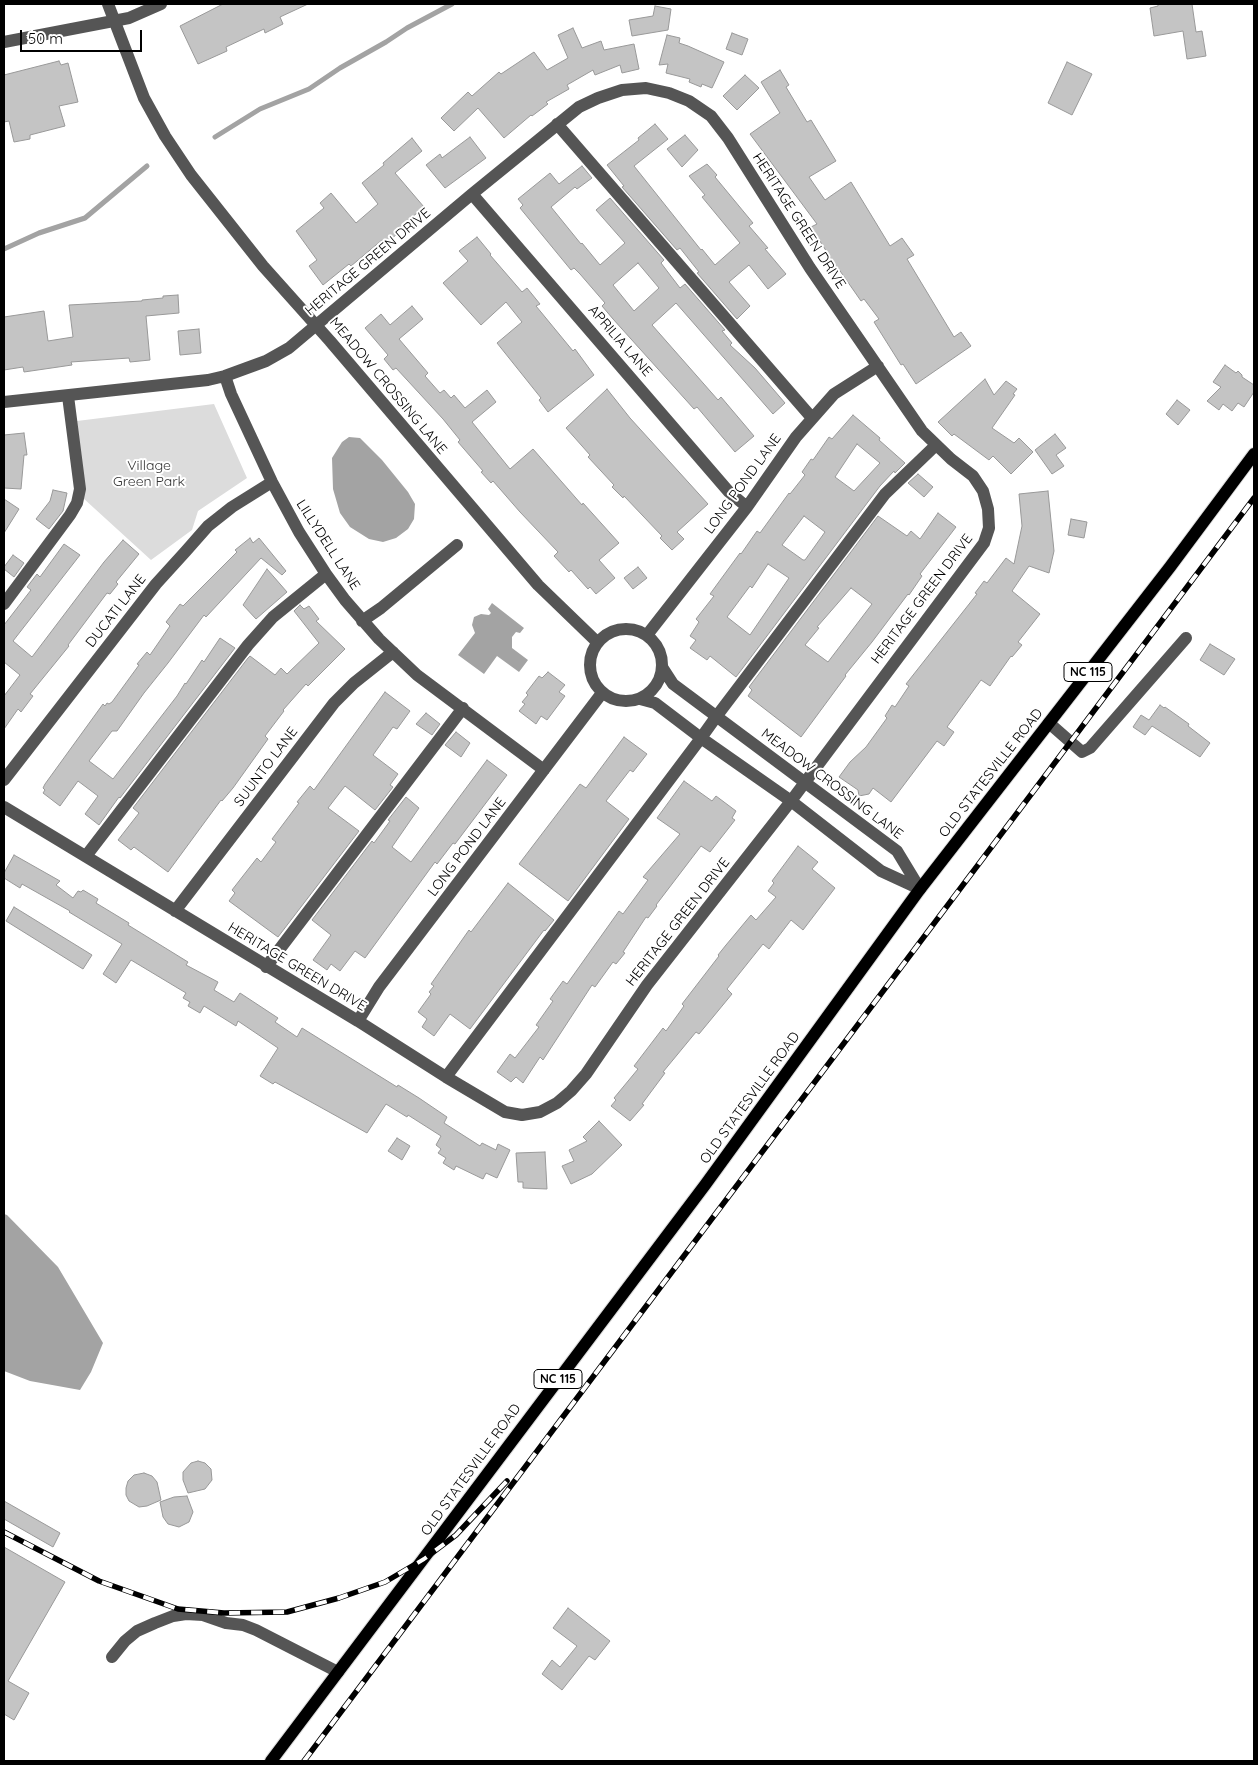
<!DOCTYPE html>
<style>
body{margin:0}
#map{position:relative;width:1258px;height:1765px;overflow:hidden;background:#fff;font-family:Quicksand,sans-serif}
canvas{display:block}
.frame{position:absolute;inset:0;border:5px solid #000;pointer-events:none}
.scale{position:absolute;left:20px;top:30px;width:122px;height:22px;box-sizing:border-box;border:2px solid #000;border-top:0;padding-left:6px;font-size:15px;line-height:18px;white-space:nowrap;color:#000;-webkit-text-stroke:4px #fff;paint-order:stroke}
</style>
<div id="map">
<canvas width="1258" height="1765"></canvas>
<div class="frame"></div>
<div class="scale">50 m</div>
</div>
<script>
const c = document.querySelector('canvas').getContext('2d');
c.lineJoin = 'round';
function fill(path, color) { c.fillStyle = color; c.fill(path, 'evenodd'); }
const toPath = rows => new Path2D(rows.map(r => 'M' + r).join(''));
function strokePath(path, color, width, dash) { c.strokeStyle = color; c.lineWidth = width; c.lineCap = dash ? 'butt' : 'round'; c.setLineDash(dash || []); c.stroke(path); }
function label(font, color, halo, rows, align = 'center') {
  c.font = font + ' Quicksand,sans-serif'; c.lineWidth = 4; c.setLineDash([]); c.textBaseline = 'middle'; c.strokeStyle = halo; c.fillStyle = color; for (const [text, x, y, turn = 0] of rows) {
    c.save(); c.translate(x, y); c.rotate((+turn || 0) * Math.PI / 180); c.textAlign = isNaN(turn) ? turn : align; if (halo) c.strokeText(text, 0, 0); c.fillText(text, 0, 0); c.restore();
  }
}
const green = toPath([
 [214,404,247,478,198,511,192,530,151,560,83,498,77,421]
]);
const water = toPath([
 [349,437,360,438,382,460,408,492,415,504,414,519,408,529,396,538,383,542,369,539,350,527,340,513,333,489,332,458,342,442],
 [492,603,524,628,520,633,516,632,512,637,512,648,528,660,519,672,497,656,484,674,458,655,475,633,472,625,474,617,481,614,489,615,491,613,488,609],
 [4,1214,7,1215,58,1267,103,1343,91,1372,80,1390,30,1381,4,1371]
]);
const stream = toPath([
 [215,137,260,109,309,89,340,68,386,42,407,28,452,4],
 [4,249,39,233,85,218,147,166]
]);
const building = toPath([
 [223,4,308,4,280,17,283,24,265,33,264,29,226,47,227,51,198,64,180,26,223,4],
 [1158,4,1192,4,1196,32,1202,31,1206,56,1187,59,1183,31,1154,36,1150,8,1158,6,1158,4],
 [655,6,671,9,668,30,632,36,629,20,653,16,655,6],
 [573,28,582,48,601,41,604,50,634,44,639,69,622,73,620,65,595,75,593,70,567,85,569,89,546,102,548,104,532,116,531,115,504,138,478,108,454,131,441,118,468,92,472,96,499,72,501,74,534,52,547,70,568,58,558,35,573,28],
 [732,33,748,39,742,55,726,49,732,33],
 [667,35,680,38,679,43,688,46,724,62,712,88,702,84,701,87,689,82,690,79,666,73,668,64,659,65,667,35],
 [59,61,61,65,68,63,78,102,59,106,65,126,30,135,30,139,14,142,9,121,4,122,4,75,59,61],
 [1067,62,1092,74,1072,115,1048,103,1067,62],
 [780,70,789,85,786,87,807,122,811,120,836,161,809,177,825,200,851,182,890,246,902,238,914,255,907,259,954,337,961,332,971,346,916,384,903,364,901,365,874,322,879,319,864,299,861,301,838,268,837,268,811,227,817,224,750,134,780,113,761,82,780,70],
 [745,75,759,88,737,110,723,96,745,75],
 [655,124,668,139,634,166,701,250,702,249,715,265,740,243,702,197,705,195,689,176,707,164,717,175,715,177,753,223,749,226,768,248,765,249,786,274,768,289,749,265,729,282,750,306,737,319,697,273,699,272,680,248,677,250,622,187,624,186,607,165,639,140,638,138,655,124],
 [685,135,698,150,682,167,667,149,685,135],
 [470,137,486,158,445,188,426,165,440,154,442,158,470,137],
 [412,138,422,151,395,173,424,207,397,230,399,232,386,244,382,240,351,266,349,264,323,285,309,266,317,260,296,231,324,208,320,203,331,193,356,223,378,204,362,183,384,165,383,163,412,138],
 [582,166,592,178,577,189,575,187,551,207,581,244,582,243,600,265,625,243,596,210,610,198,664,260,661,263,680,288,685,284,725,330,722,331,732,343,730,345,755,368,785,403,773,414,676,303,652,325,718,400,721,397,754,436,735,452,697,407,694,409,613,319,602,306,605,303,580,274,574,268,571,270,520,208,523,205,518,199,550,173,559,184,582,166],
 [638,263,659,288,634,311,613,285,638,263],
 [477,237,491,254,490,255,522,292,527,288,540,304,536,306,573,351,575,349,594,375,548,412,539,400,541,398,497,343,522,322,506,302,481,325,443,283,468,261,459,251,477,237],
 [178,295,179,313,146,316,150,360,130,362,129,358,71,362,72,365,24,372,23,367,4,370,4,317,44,311,48,341,73,337,69,305,142,301,142,300,163,298,163,296,178,295],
 [412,306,423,319,399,339,428,373,425,376,440,393,444,390,451,398,454,395,465,408,487,390,496,402,472,422,510,469,533,449,582,505,583,503,619,543,599,560,615,578,596,594,590,587,588,589,571,570,569,572,554,556,558,552,520,512,493,481,491,483,481,472,483,471,458,442,460,440,443,419,396,368,393,370,384,359,388,355,365,328,381,314,390,325,412,306],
 [199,329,201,353,180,355,178,331,199,329],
 [1225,365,1236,373,1238,371,1242,375,1242,377,1254,385,1254,392,1244,407,1238,403,1232,411,1223,404,1219,410,1207,401,1221,387,1213,382,1225,365],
 [985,379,994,395,1006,381,1017,389,1013,394,1015,395,992,428,1014,443,1019,438,1033,452,1011,474,993,456,989,460,954,434,952,436,938,422,985,379],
 [607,389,630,418,708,504,677,532,684,539,672,550,660,538,662,536,624,496,623,498,612,487,614,485,588,457,590,455,566,428,607,389],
 [1177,400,1190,410,1178,425,1166,414,1177,400],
 [853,415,880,438,879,440,905,463,895,473,894,471,880,486,736,677,710,656,707,660,690,648,696,640,690,636,699,622,696,619,714,596,710,594,740,553,741,554,757,531,760,533,789,493,790,494,805,475,802,472,811,459,813,460,829,437,832,439,853,415],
 [857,444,880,463,854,491,835,477,857,444],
 [804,516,825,532,805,560,803,560,782,545,804,516],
 [768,564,789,578,750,635,727,617,750,586,752,588,768,564],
 [24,433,27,455,24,455,21,489,4,488,4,435,24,433],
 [1055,434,1066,448,1056,455,1064,466,1052,474,1035,450,1055,434],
 [918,474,933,487,924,497,908,483,918,474],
 [53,490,67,493,63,511,49,529,36,519,50,501,53,490],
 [1048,491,1054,551,1049,573,1029,566,1012,591,1040,614,1018,642,1022,645,1012,657,1011,656,990,686,981,680,947,727,954,732,944,746,937,741,891,802,873,788,869,794,859,796,858,790,839,777,850,762,866,747,887,718,885,716,892,705,895,707,909,686,906,684,977,594,975,593,984,581,987,583,1006,558,1014,564,1022,526,1019,494,1048,491],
 [4,499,19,509,4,533,4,499],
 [938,513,956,527,920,574,922,576,909,595,908,594,872,642,845,675,846,676,801,737,748,696,752,690,749,687,878,516,907,536,911,531,920,539,938,513],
 [851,588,872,604,828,662,805,645,819,628,817,627,851,588],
 [1071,519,1087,522,1084,538,1068,535,1071,519],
 [250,538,253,543,259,538,286,571,282,575,261,558,206,617,204,615,168,663,144,693,117,731,112,731,89,761,113,779,177,696,185,683,186,684,202,660,204,662,220,638,235,648,120,798,119,797,99,825,85,814,98,796,78,781,60,806,43,793,45,790,43,788,45,784,103,704,105,706,107,703,109,704,112,702,139,665,137,664,147,652,150,655,170,626,166,622,180,604,183,606,237,552,235,550,250,538],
 [123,540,139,554,116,582,118,584,110,594,107,593,68,645,69,646,30,694,33,696,21,712,18,709,4,729,4,696,20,675,4,662,4,625,31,590,27,587,37,574,40,577,64,544,80,555,13,641,32,657,104,562,123,540],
 [13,555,24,563,14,577,4,569,4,567,13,555],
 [638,567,647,578,633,589,624,578,638,567],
 [267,569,287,592,256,619,243,605,267,569],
 [300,605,304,609,309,606,319,619,316,621,345,649,308,686,306,684,283,710,284,711,265,736,268,739,233,788,222,801,221,800,168,872,134,847,131,850,118,840,139,813,133,808,248,658,250,656,275,675,281,668,287,674,319,643,294,611,300,605],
 [1210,644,1235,659,1224,675,1200,660,1210,644],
 [548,672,565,685,559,692,565,696,547,720,541,716,536,724,519,711,525,704,522,702,528,695,526,693,539,676,542,678,548,672],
 [385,692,410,711,397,729,393,727,373,755,398,774,390,785,393,787,375,810,345,786,328,808,359,831,278,937,229,901,235,893,232,890,257,858,261,862,276,842,272,839,299,803,297,802,310,786,314,790,385,692],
 [1160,705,1164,708,1165,707,1189,724,1188,726,1210,743,1200,757,1152,726,1145,735,1133,727,1141,715,1149,720,1160,705],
 [426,713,440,724,432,735,416,724,426,713],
 [456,732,470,743,461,757,445,745,456,732],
 [624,737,647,754,633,772,630,770,606,801,629,819,568,901,519,864,580,784,586,788,624,737],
 [487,760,507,775,455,844,453,843,437,864,435,862,365,958,355,951,340,971,331,964,327,970,313,960,331,935,312,920,372,841,374,843,390,821,388,820,406,797,419,808,392,847,411,862,487,760],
 [684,781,712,801,716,796,736,811,732,818,735,820,710,852,701,846,656,905,657,906,648,918,646,917,623,952,625,953,616,964,613,962,595,987,592,985,543,1060,540,1057,523,1083,516,1077,511,1082,497,1072,510,1054,515,1058,539,1027,536,1025,553,1001,550,999,563,981,567,984,619,911,623,914,648,880,643,877,680,834,657,818,684,781],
 [798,846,818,862,812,869,835,888,803,930,791,920,769,949,763,944,727,989,732,994,699,1034,696,1032,663,1072,665,1073,642,1104,644,1105,630,1121,611,1106,616,1100,614,1098,638,1069,634,1066,663,1028,666,1031,684,1006,682,1004,719,956,718,955,726,945,751,915,756,920,776,897,768,891,774,883,772,881,798,846],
 [14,855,60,881,56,885,73,898,78,891,81,892,83,890,98,899,96,903,129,923,128,925,188,962,186,965,218,982,214,990,234,1002,240,993,278,1018,275,1022,297,1037,302,1028,397,1087,398,1085,419,1098,447,1117,444,1123,480,1146,482,1143,496,1150,498,1144,510,1150,497,1178,486,1173,483,1179,456,1166,454,1170,443,1163,446,1158,438,1153,441,1149,436,1145,441,1136,408,1115,407,1117,386,1104,367,1133,275,1082,273,1084,260,1076,278,1048,238,1021,236,1026,204,1006,200,1013,188,1006,190,1002,183,998,186,993,131,960,116,983,103,974,122,944,69,912,70,911,22,884,20,888,4,878,4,873,14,855],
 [508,883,554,920,545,931,544,930,470,1029,450,1014,434,1036,422,1027,427,1019,418,1012,431,994,429,992,434,986,431,984,469,930,471,932,508,883],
 [14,907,92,955,83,969,6,921,14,907],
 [599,1121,622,1145,592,1174,571,1184,562,1166,574,1161,569,1150,587,1141,583,1137,599,1121],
 [397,1138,410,1146,402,1160,388,1151,397,1138],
 [545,1152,547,1189,523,1188,523,1182,518,1182,516,1153,545,1152],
 [198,1461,205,1463,211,1469,212,1480,205,1489,188,1493,183,1480,183,1472,191,1463,198,1461],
 [144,1473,152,1476,157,1482,161,1500,147,1506,139,1507,129,1501,126,1495,126,1488,128,1481,134,1475,144,1473],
 [187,1496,193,1512,189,1522,179,1527,168,1524,163,1517,160,1502,174,1497,187,1496],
 [4,1501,60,1533,53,1547,4,1519,4,1501],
 [4,1547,65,1582,8,1681,29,1693,14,1720,4,1714,4,1547],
 [568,1608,610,1641,595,1660,589,1656,562,1690,542,1674,552,1660,560,1667,577,1646,553,1628,568,1608]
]);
const minor = toPath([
 [108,4,144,98,165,136,191,175,263,266,330,341,538,585,597,642],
 [4,42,129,18,161,4],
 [557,124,812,418],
 [472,194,729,492,747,507],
 [225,376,231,394,272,482,299,532,326,574,345,600,379,639,417,675,544,770],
 [4,402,208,380,225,376,266,361,289,348,472,194,579,107,598,98,622,90,646,88,669,93,689,101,711,116,728,138,810,268,922,431,951,459,973,476,983,491,988,509,989,528,984,543,791,801,647,985,586,1074,571,1091,557,1103,540,1112,522,1115,505,1112,446,1077,358,1021,4,807],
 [4,604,70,515,77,503,80,489,68,396],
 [362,621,381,608,457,545],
 '590 665a36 36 0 1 1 72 0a36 36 0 1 1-72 0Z',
 [647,635,747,507,796,437,834,394,878,366],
 [662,667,673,684,897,851,920,889],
 [640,699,655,703,701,738,791,801,881,871,920,889],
 [1049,723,1082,752,1090,748,1186,638],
 [4,780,156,584,186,551,208,526,232,507,272,482],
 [86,856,248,645,273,617,326,574],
 [175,911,334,703,354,683,393,652],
 [266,967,463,708],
 [358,1021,379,987,602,693],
 [446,1077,701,738,716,717,885,494,935,446],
 [112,1657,125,1641,137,1631,155,1623,173,1616,186,1614,203,1615,226,1623,243,1625,256,1630,338,1672]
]);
const major = toPath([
 [271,1761,705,1185,920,889,1170,567,1254,454]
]);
const rail = toPath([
 [4,1532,99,1581,178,1609,224,1613,287,1612,339,1598,385,1582,424,1559,456,1535,507,1481],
 [304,1761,1254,498]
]);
const shields = [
 [1088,672,48],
 [558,1379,48]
];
const shieldNames = [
 ["NC 115",1088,672],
 ["NC 115",558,1379]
];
const streetNames = [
 ["HERITAGE GREEN DRIVE",799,221,57],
 ["HERITAGE GREEN DRIVE",368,262,-40],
 ["APRILIA LANE",620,341,49],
 ["MEADOW CROSSING LANE",388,386,50],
 ["LONG POND LANE",743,484,-54],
 ["LILLYDELL LANE",328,545,57],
 ["HERITAGE GREEN DRIVE",922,599,-53],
 ["DUCATI LANE",116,611,-52],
 ["SUUNTO LANE",266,767,-53],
 ["OLD STATESVILLE ROAD",991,773,-52],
 ["MEADOW CROSSING LANE",832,784,37],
 ["LONG POND LANE",467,847,-53],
 ["HERITAGE GREEN DRIVE",678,922,-52],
 ["HERITAGE GREEN DRIVE",297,967,31],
 ["OLD STATESVILLE ROAD",750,1098,-54],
 ["OLD STATESVILLE ROAD",471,1470,-54]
];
const parkNames = [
 ["Village",149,466],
 ["Green Park",149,482]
];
fill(green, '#dcdcdc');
fill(water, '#a3a3a3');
strokePath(stream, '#a3a3a3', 5);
fill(building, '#c4c4c4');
strokePath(building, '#999', 1);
strokePath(major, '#dbdbdb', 14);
strokePath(minor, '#555', 12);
strokePath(major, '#000', 12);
strokePath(rail, '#000', 5.5);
strokePath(rail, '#fff', 4, [11]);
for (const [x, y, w] of shields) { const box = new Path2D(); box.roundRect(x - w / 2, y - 9.5, w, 19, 4); c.fillStyle = '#fff'; c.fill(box); strokePath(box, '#000', 1); }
label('bold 12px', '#000', null, shieldNames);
label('14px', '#000', '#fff', streetNames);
label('14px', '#333', '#fff', parkNames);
</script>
